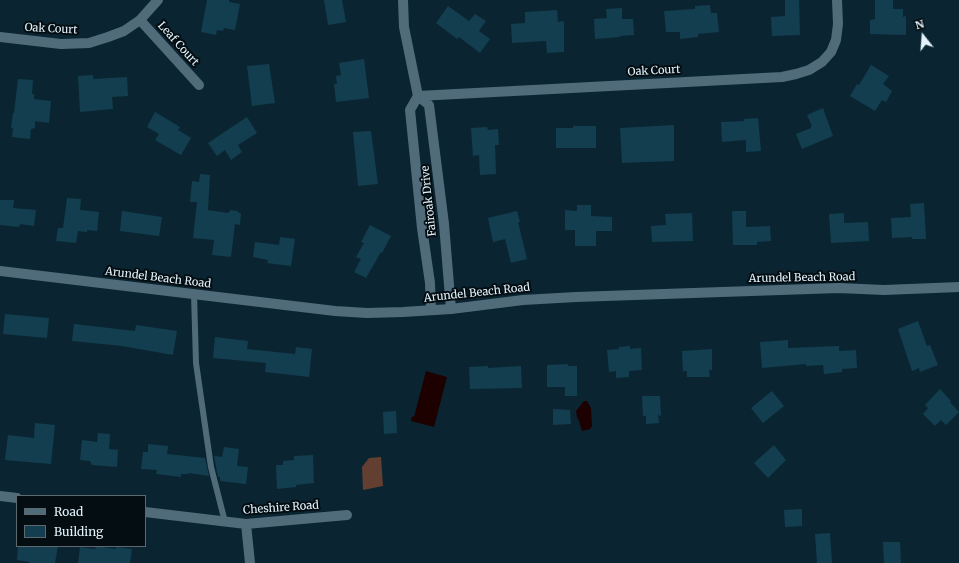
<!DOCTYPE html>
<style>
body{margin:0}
#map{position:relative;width:959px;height:563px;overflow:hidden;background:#0a2531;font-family:Merriweather,serif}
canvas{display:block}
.legend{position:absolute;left:16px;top:495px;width:130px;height:52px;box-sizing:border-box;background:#030d12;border:1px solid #5d696f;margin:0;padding:5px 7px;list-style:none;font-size:12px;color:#e3f2fb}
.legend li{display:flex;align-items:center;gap:8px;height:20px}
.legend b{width:20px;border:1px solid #5d696f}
.north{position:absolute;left:903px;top:16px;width:40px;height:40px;-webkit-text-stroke:3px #030d12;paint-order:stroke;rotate:343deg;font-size:11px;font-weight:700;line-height:16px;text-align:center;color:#e3f2fb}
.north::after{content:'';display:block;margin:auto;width:14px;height:18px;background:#e3f2fb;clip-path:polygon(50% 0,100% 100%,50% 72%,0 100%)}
</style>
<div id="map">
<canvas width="959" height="563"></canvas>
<ul class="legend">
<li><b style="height:5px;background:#506c7a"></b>Road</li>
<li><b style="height:11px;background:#133e50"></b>Building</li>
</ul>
<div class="north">N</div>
</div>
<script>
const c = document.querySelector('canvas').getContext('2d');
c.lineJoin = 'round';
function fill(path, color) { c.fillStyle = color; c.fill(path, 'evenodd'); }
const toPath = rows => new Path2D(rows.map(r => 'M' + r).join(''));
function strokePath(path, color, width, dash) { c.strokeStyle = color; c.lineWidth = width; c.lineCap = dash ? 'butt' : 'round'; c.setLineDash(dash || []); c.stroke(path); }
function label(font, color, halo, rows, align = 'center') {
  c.font = font + ' Merriweather,serif'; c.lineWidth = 4; c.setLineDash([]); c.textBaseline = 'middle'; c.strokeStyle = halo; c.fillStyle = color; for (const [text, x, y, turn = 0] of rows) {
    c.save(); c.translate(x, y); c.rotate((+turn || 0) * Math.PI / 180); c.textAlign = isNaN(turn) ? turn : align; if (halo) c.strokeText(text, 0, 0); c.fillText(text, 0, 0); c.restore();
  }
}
const green = toPath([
 [381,457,383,486,363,490,362,467,369,458]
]);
const water = toPath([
 [426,371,447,377,434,427,411,421,412,416,414,417],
 [584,401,587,401,591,408,592,426,590,429,582,431,579,421,577,417,576,411]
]);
const building = toPath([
 [207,0,229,0,229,2,240,4,235,30,224,28,223,31,217,30,216,35,201,32],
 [324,0,342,0,346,22,328,25],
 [785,0,799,0,800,35,772,36,771,17,785,16],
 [875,0,893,0,893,9,903,9,903,17,906,16,906,35,870,34,870,20,875,19],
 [710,5,711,13,717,13,719,32,698,34,698,37,680,39,680,32,666,32,664,11,695,9,695,6],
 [448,6,469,21,475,14,486,21,479,31,490,39,480,53,459,37,457,39,436,23],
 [622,8,622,19,633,19,634,35,620,36,620,37,595,39,594,19,607,18,606,9],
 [557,10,558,22,564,21,564,52,547,53,546,41,512,43,511,24,525,23,525,12],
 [364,59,369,98,336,102,334,84,337,84,336,76,341,75,339,63],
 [269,64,275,103,252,106,247,66],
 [871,65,889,76,883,84,892,91,886,102,882,100,875,111,850,96,857,84,859,85],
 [93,75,93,79,127,77,128,96,112,97,113,109,80,112,78,76],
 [18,79,33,80,32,94,34,94,34,99,51,101,49,123,35,121,35,128,31,129,30,139,12,137,13,128,11,128,13,113,14,113],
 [823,108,833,136,802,149,796,134,811,128,811,126,812,126,807,115],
 [155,112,180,127,178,130,191,138,181,155,155,140,159,134,147,127],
 [247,117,257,133,238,145,242,152,231,160,225,150,217,156,208,143],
 [758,118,761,151,746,152,746,140,722,142,721,122,744,121,744,119],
 [674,125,674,161,622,163,620,128],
 [573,126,596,126,596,148,556,148,556,128,573,128],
 [487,127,488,130,498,129,499,145,495,145,496,174,480,175,479,155,473,156,471,128],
 [371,131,378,184,358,186,353,132],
 [200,174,210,175,208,210,228,213,231,210,237,211,241,214,240,225,235,224,231,257,212,255,214,240,193,238,197,202,190,202,192,181,199,182],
 [67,198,81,199,80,210,99,212,97,231,87,230,87,232,78,231,76,243,56,241,58,228,63,228],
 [0,200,14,200,13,208,36,210,34,226,20,224,19,227,0,225],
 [924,203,926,239,912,239,912,237,892,238,891,218,911,217,910,204],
 [577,205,591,205,591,216,612,217,612,231,596,231,596,246,575,246,575,230,565,230,565,210,577,211],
 [122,211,162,217,159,236,120,231],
 [517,211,520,222,518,222,527,259,511,263,505,239,493,242,488,218],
 [732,211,746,211,746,227,770,226,771,241,757,242,757,245,733,245],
 [692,213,693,241,652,242,651,226,666,225,665,214],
 [844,213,844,223,868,222,869,241,831,243,829,214],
 [370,225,391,236,382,253,381,252,366,278,354,272,361,259,356,257,364,243,361,242],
 [280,237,295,239,291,266,267,263,268,260,253,257,255,242,279,245],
 [5,314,49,318,47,338,3,334],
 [918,321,927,346,930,345,938,365,920,372,919,368,912,371,898,329],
 [74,324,135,331,136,325,177,331,173,355,122,346,72,341],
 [215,337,248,341,247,349,295,354,296,347,312,349,309,377,265,372,266,363,213,358],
 [788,340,788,348,839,346,839,351,856,350,857,368,842,369,842,372,824,374,823,365,806,366,806,364,762,368,760,342],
 [630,346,630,349,641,348,642,370,629,371,629,377,616,378,616,371,609,372,607,350,619,349,619,347],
 [712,349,712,370,709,370,710,377,687,377,687,371,683,371,682,351],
 [568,364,568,366,577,366,577,396,565,396,565,387,547,387,547,365],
 [488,366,488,368,521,366,522,388,470,389,469,367],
 [940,389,951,401,950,402,959,412,946,425,941,420,935,426,923,414,928,408,925,405],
 [772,391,784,406,763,423,751,408],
 [642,396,660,396,661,416,658,415,659,423,646,424,646,416,643,416],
 [553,409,570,410,571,424,553,425],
 [396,411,397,433,384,434,383,412],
 [35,423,55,425,51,464,5,460,8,435,34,438],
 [98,433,110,434,109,449,118,450,117,467,92,465,90,461,80,460,82,440,97,442],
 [148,444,168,446,167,454,205,458,209,476,189,473,189,474,181,474,181,477,156,474,157,470,141,469,143,452,148,452],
 [774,445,786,460,768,478,754,463],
 [224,447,239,449,237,466,248,467,246,484,220,481,220,477,218,477,214,456,222,457],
 [313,455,314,483,296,485,296,487,277,489,276,465,283,465,283,461,294,460,294,456],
 [802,509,802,526,785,527,784,510],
 [830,533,832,563,817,563,815,534],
 [883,542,900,542,901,563,884,563],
 [18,546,58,546,55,563,29,563,30,562,17,560],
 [96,546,116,549,116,547,132,549,130,563,78,563,80,547,95,549]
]);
const lane = toPath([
 [194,294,196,363,211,467,225,522]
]);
const street = toPath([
 [403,0,404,27,418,96,410,110,422,228,430,283,431,310],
 [140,20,199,85],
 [0,37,61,44,89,43,108,37,124,31,140,20,158,0],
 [418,96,782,77,796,74,809,70,822,62,831,52,836,40,838,24,837,0],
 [418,96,429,105,444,224,451,309],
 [0,496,17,498],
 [145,512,246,524,347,515],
 [246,524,250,563]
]);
const secondary = toPath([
 [0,271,335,311,367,313,403,312,451,309,523,300,576,297,839,288,884,290,959,287]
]);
const streetNames = [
 ["Oak Court",51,29,3],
 ["Leaf Court",178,44,48],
 ["Oak Court",654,71,-3],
 ["Fairoak Drive",429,201,-96],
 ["Arundel Beach Road",158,278,7],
 ["Arundel Beach Road",802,278,-1],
 ["Arundel Beach Road",477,293,-6],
 ["Cheshire Road",281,508,-4]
];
fill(green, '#633f32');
fill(water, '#1c0100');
fill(building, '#133e50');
strokePath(lane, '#506c7a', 6);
strokePath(street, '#506c7a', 10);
strokePath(secondary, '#506c7a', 10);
label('11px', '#e3f2fb', '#030d12', streetNames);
</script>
